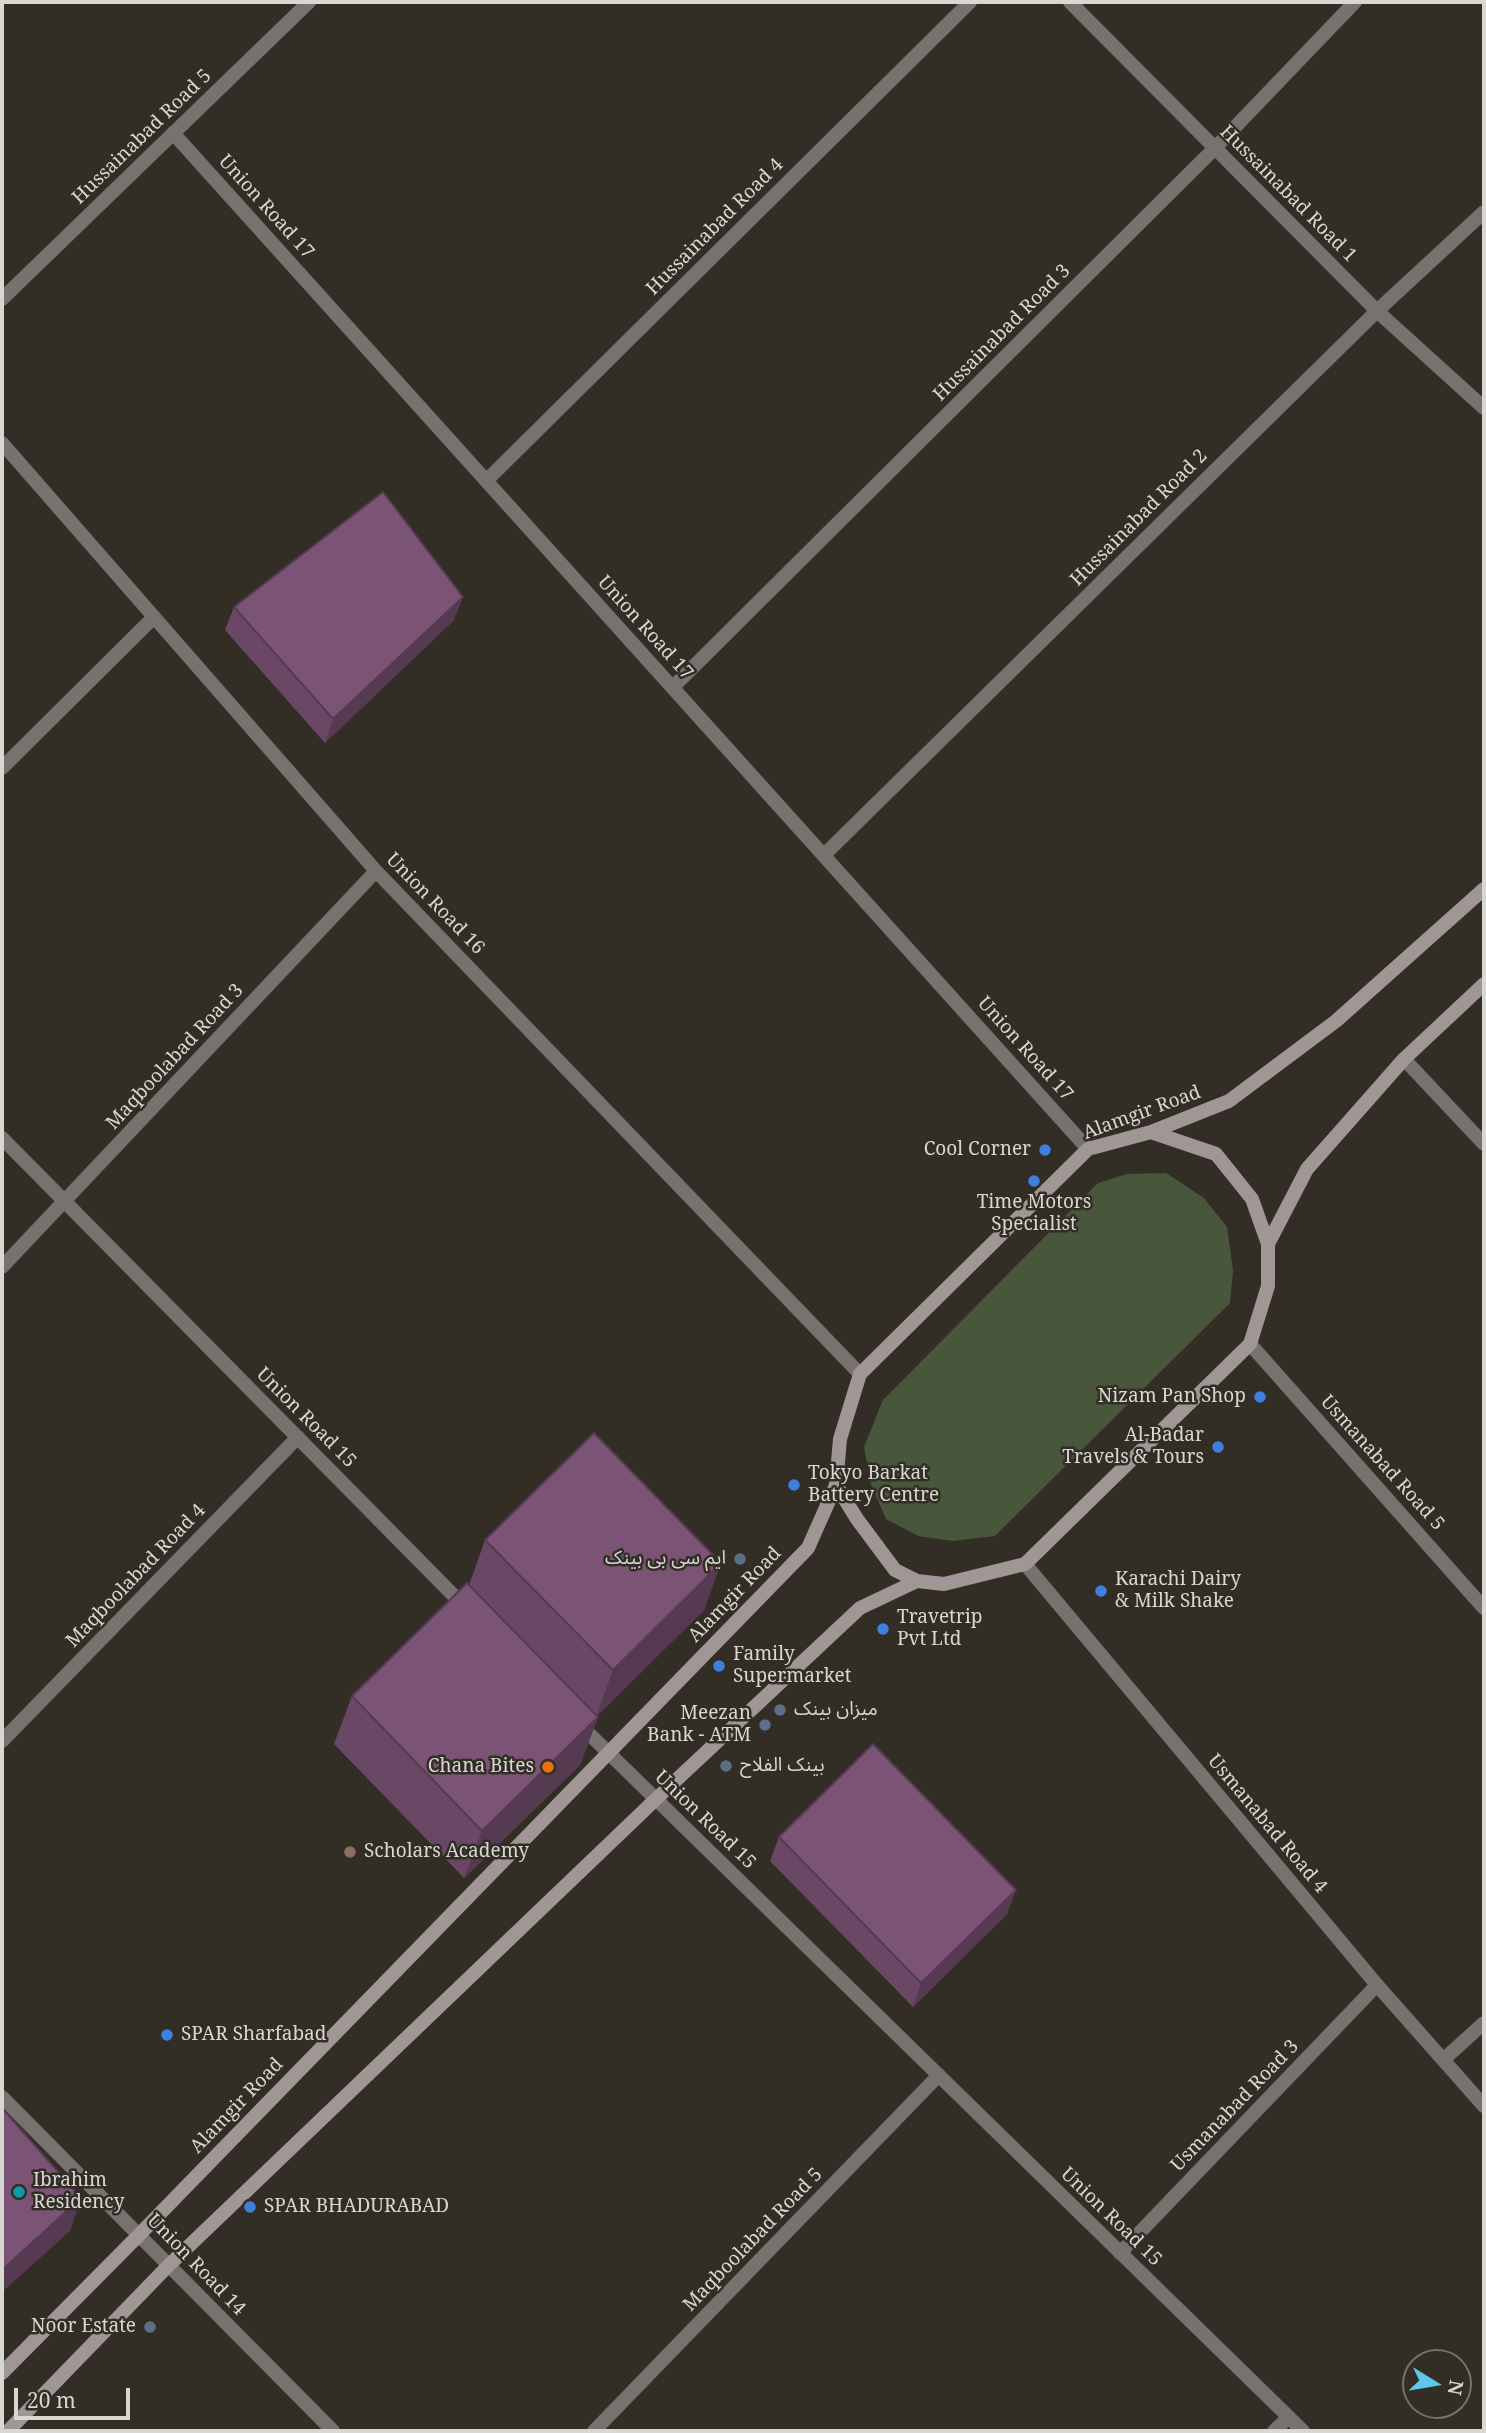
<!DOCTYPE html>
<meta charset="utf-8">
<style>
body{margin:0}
#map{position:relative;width:1486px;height:2433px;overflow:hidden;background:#322e26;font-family:"Noto Serif",serif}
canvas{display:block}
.frame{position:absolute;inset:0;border:4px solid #d9d7d1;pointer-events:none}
.north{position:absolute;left:1402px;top:2349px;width:70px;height:70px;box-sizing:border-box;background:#322e26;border:2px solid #75726a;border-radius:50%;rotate:101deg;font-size:19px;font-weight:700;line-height:28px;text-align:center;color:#d9d7d1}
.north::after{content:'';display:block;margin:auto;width:24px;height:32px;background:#5cc7e7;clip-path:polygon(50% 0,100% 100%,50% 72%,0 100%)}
.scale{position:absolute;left:14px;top:2388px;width:116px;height:32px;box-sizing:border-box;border:4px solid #d9d7d1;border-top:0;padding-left:9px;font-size:21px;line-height:24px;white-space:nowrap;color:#d9d7d1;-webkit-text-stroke:5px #322e26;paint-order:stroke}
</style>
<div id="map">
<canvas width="1486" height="2433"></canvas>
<div class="frame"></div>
<div class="north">N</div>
<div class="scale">20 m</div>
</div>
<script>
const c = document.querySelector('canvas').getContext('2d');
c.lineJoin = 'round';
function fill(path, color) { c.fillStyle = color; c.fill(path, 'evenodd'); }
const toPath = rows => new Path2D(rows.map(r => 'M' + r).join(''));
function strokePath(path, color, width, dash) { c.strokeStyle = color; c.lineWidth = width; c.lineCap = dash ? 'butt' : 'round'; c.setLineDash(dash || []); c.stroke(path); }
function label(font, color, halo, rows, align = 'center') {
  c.font = font + ' "Noto Serif","Noto Sans Arabic",serif'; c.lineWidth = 5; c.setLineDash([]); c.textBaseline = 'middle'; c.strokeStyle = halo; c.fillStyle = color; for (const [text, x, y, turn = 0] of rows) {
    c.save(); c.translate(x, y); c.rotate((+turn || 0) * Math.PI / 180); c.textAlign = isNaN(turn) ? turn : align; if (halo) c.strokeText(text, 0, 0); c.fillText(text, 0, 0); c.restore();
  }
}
const green = toPath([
 [1166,1173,1204,1198,1227,1227,1233,1270,1230,1303,995,1536,953,1541,918,1536,886,1519,871,1484,864,1447,883,1400,1098,1183,1127,1174]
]);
const street = toPath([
 [1070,2,1377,311,1484,408],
 [173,133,1088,1149],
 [2,299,309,2],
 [2,443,376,871,860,1374],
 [487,480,970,2],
 [673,687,1215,148,1355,2],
 [2,768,154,617],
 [824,855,1377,311,1484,212],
 [1404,1059,1484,1144],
 [2,1138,466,1608],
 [2,1267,376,871],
 [1250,1344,1484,1608],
 [1025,1564,1377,1985,1484,2106],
 [578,1723,1303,2431],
 [2,1741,298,1437],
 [1443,2060,1484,2023],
 [2,2097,333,2431],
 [1120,2253,1377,1985],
 [594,2431,939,2075],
 [1274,2431,1289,2417]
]);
const secondary = toPath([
 [1151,1132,1216,1154,1252,1199,1268,1244],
 [836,1485,857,1519,895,1570,917,1581],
 [2,2373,139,2235,808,1548,836,1485,840,1439,860,1374,1088,1149,1151,1132,1229,1101,1336,1021,1484,889],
 [8,2431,168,2266,656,1799,860,1608,917,1581,944,1584,1025,1564,1250,1344,1268,1286,1268,1244,1307,1169,1404,1059,1484,984]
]);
const wall = toPath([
 [234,607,454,620,325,743,225,630],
 [485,1540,721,1563,704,1610,597,1716,598,1717,580,1765,464,1878,334,1744,352,1696,469,1585],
 [779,1837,1016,1890,1007,1914,913,2007,770,1861]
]);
const shadedWall = toPath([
 [463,597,454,620,325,743,333,719],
 [721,1563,704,1610,596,1717,613,1670],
 [598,1717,580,1765,464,1878,482,1831],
 [1016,1890,1007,1914,913,2007,921,1983],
 [81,2198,70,2231,2,2292,2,2270]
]);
const building = toPath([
 [383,492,463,597,333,719,234,607,383,492],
 [594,1433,721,1563,613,1670,485,1540,594,1433],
 [467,1583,598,1717,482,1831,352,1696,467,1583],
 [873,1744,1016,1890,921,1983,779,1837,873,1744],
 [2,2108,81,2198,2,2270,2,2108]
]);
const markers = [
 [1045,1150,7,"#3f7fe0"],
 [1034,1181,7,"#3f7fe0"],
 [1260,1397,7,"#3f7fe0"],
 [1218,1447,7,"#3f7fe0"],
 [794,1485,7,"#3f7fe0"],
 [740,1559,7,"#5c6f8a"],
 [1101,1591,7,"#3f7fe0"],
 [883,1629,7,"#3f7fe0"],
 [719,1666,7,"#3f7fe0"],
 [780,1710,7,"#5c6f8a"],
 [765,1725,7,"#5c6f8a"],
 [726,1766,7,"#5c6f8a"],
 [548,1767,7,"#e8710a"],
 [350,1852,7,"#8d6e63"],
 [167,2035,7,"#3f7fe0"],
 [19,2192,7,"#0f9aa8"],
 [250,2207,7,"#3f7fe0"],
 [150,2327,7,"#5c6f8a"]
];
const streetNames = [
 ["Hussainabad Road 5",142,137,-44],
 ["Hussainabad Road 1",1288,194,45],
 ["Union Road 17",266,207,48],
 ["Hussainabad Road 4",715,227,-45],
 ["Hussainabad Road 3",1002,333,-45],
 ["Hussainabad Road 2",1139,518,-45],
 ["Union Road 17",645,628,48],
 ["Union Road 16",435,904,46],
 ["Union Road 17",1025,1049,48],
 ["Maqboolabad Road 3",175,1057,-47],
 ["Alamgir Road",1142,1113,-20],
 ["Union Road 15",306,1418,45],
 ["Usmanabad Road 5",1382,1463,48],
 ["Maqboolabad Road 4",136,1576,-46],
 ["Alamgir Road",735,1595,-46],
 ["Union Road 15",705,1820,44],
 ["Usmanabad Road 4",1267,1824,50],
 ["Alamgir Road",237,2106,-46],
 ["Usmanabad Road 3",1235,2106,-46],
 ["Union Road 15",1111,2217,44],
 ["Maqboolabad Road 5",753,2240,-46],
 ["Union Road 14",196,2265,46]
];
const poiNames = [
 ["Cool Corner",1031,1150,"right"],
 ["Time Motors",1034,1203,"center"],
 ["Specialist",1034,1225,"center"],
 ["Nizam Pan Shop",1246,1397,"right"],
 ["Al-Badar",1204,1436,"right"],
 ["Travels & Tours",1204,1458,"right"],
 ["Tokyo Barkat",808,1474],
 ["Battery Centre",808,1496],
 ["ایم سی بی بینک",726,1559,"right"],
 ["Karachi Dairy",1115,1580],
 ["& Milk Shake",1115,1602],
 ["Travetrip",897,1618],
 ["Pvt Ltd",897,1640],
 ["Family",733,1655],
 ["Supermarket",733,1677],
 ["میزان بینک",794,1710],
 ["Meezan",751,1714,"right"],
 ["Bank - ATM",751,1736,"right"],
 ["بینک الفلاح",740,1766],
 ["Chana Bites",534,1767,"right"],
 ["Scholars Academy",364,1852],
 ["SPAR Sharfabad",181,2035],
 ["Ibrahim",33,2181],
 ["Residency",33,2203],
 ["SPAR BHADURABAD",264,2207],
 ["Noor Estate",136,2327,"right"]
];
fill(green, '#48563b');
strokePath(street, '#777170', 14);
strokePath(secondary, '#9f9695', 14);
fill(wall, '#6a4765');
fill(shadedWall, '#563a52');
fill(building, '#7b5375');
strokePath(building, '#563a52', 2);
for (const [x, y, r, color] of markers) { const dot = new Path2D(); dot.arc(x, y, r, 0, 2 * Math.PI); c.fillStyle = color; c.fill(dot); strokePath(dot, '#322e26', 2.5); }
label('19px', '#d9d7d1', '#322e26', streetNames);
label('19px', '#d9d7d1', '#322e26', poiNames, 'left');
</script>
